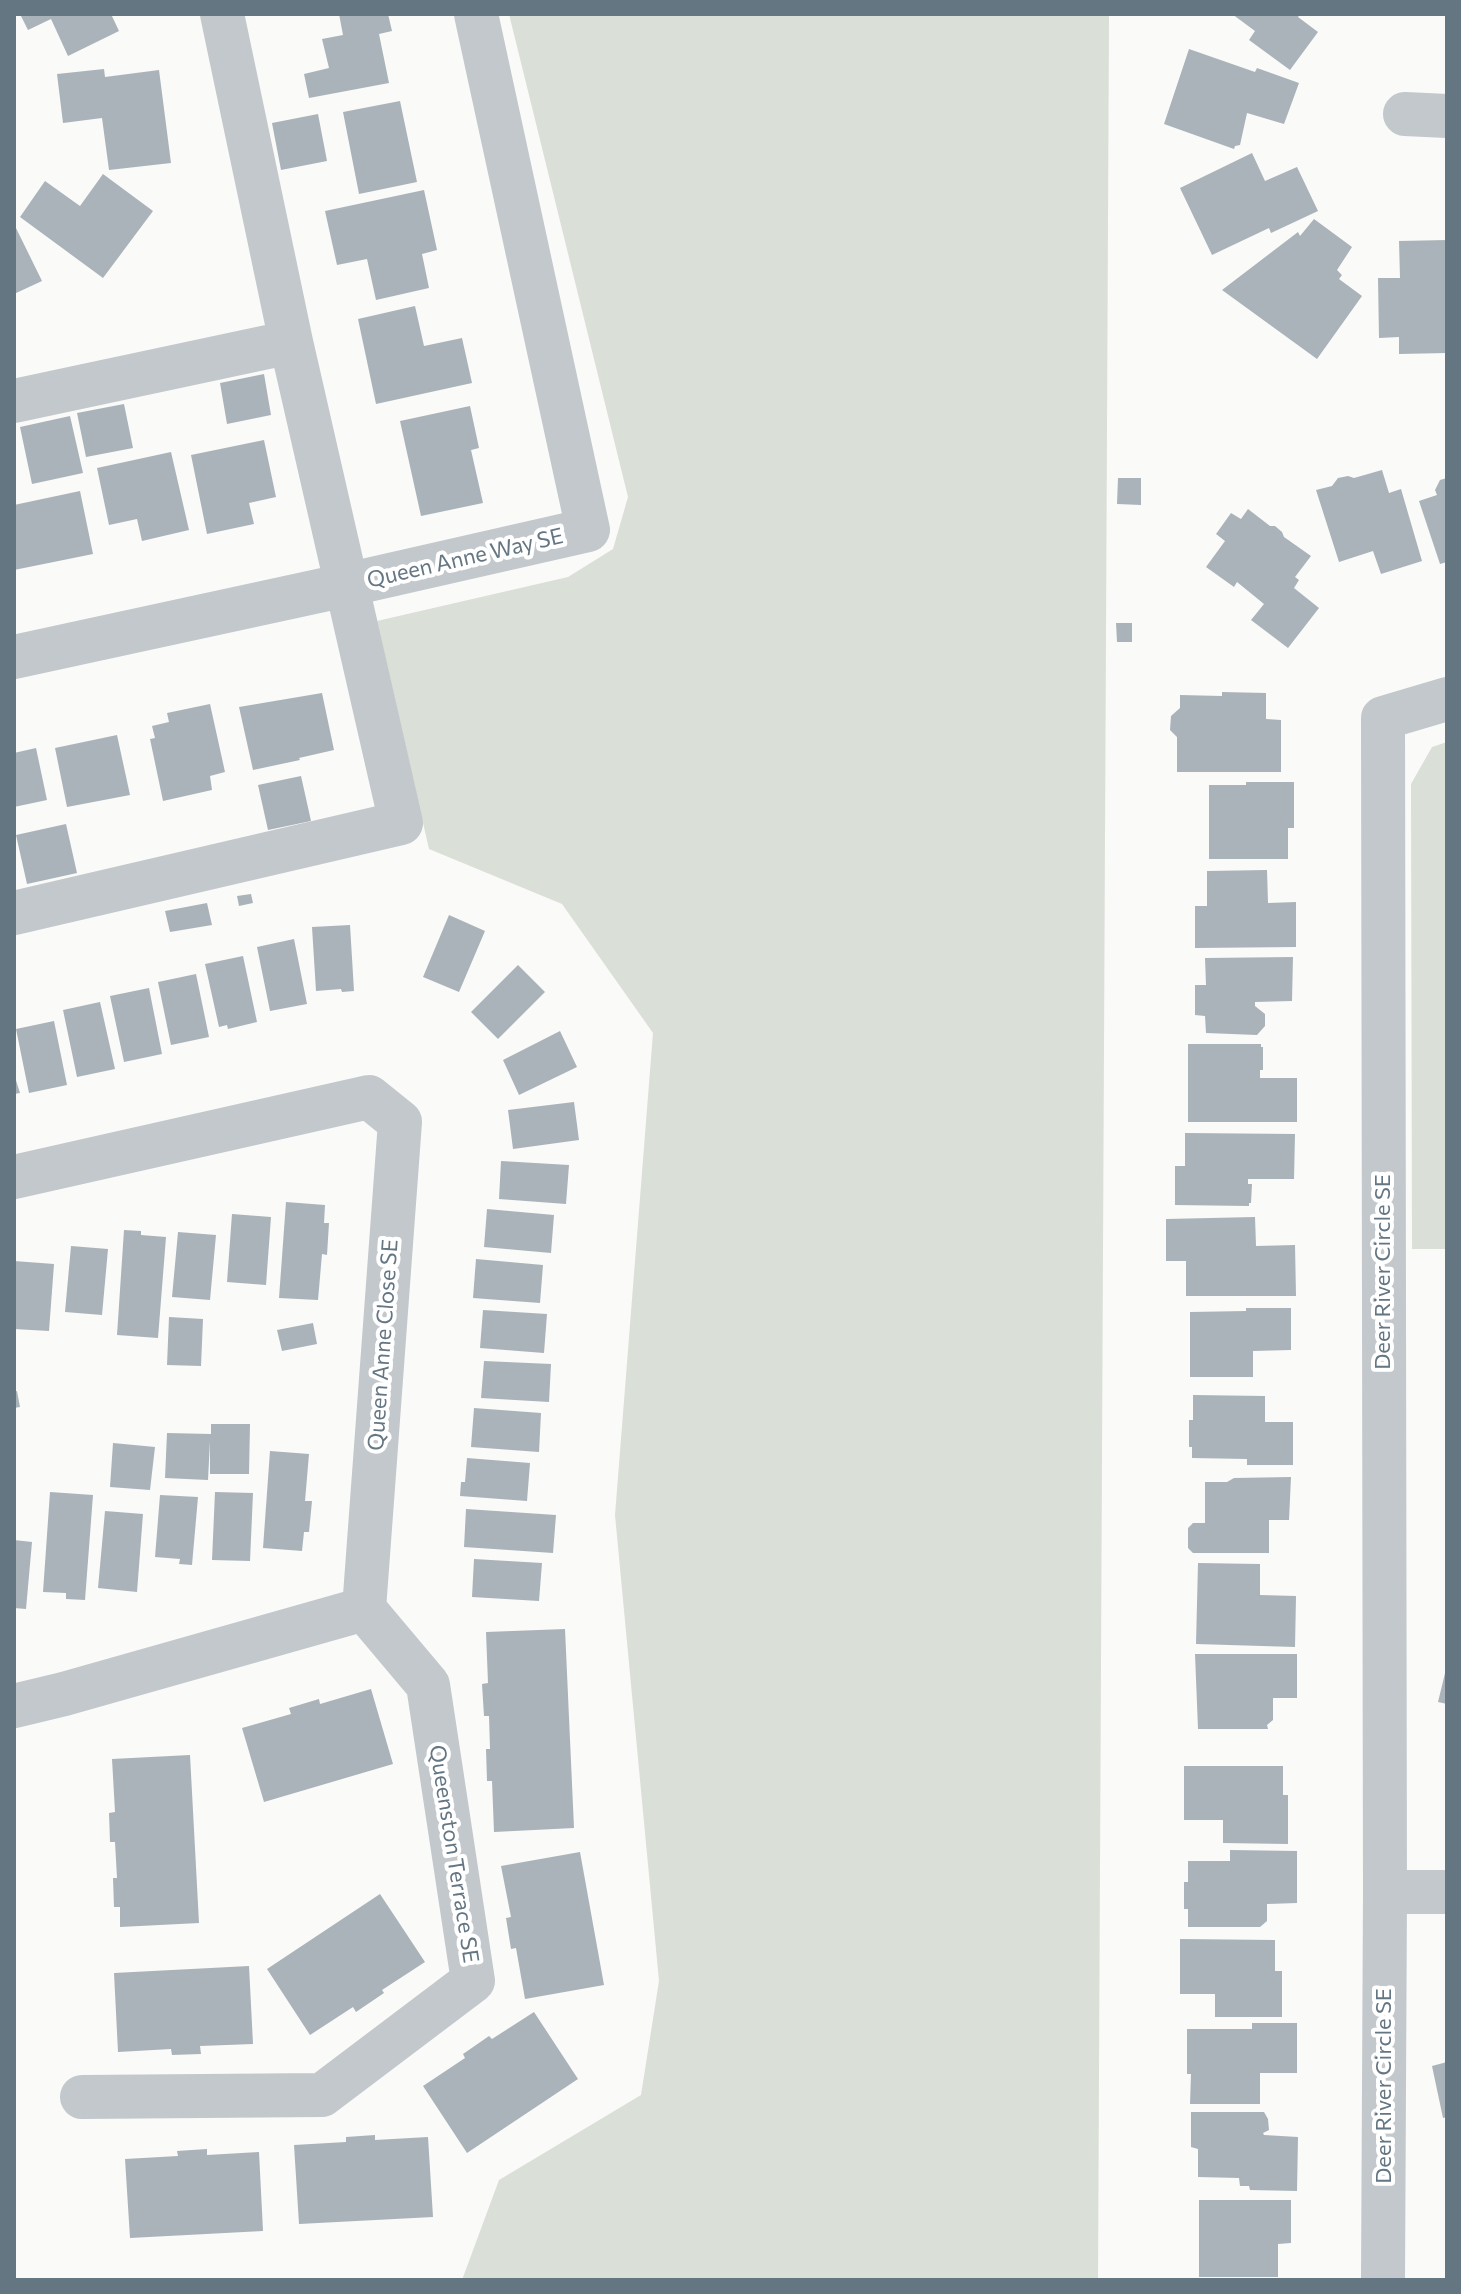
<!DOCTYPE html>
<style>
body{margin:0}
#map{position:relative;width:1461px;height:2294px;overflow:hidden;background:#fafaf8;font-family:Commissioner,sans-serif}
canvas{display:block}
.frame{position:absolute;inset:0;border:16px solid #657683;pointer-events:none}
</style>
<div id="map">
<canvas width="1461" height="2294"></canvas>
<div class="frame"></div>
</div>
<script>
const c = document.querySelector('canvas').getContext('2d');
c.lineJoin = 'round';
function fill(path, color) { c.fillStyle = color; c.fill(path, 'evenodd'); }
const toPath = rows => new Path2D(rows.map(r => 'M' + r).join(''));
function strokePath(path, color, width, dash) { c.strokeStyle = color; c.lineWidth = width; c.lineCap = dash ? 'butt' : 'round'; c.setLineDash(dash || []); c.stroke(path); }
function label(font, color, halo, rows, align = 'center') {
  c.font = font + ' Commissioner,sans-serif'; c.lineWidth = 8; c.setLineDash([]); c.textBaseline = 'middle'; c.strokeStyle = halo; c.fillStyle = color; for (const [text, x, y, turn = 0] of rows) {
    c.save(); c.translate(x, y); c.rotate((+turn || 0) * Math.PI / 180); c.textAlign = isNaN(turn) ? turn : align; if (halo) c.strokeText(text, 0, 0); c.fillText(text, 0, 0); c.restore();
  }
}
const green = toPath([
 [509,14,1109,14,1098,2280,462,2280,499,2180,641,2095,659,1981,615,1515,653,1033,562,904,429,849,377,621,568,577,613,549,628,497],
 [1447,742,1447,1249,1412,1249,1411,784,1432,747]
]);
const building = toPath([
 [20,14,111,14,119,31,68,56,51,19,28,30],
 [339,14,388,14,392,31,379,34,389,83,309,98,304,74,329,68,322,39,343,35],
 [1232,14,1300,14,1298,17,1318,32,1290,70,1249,40,1255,31],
 [1189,49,1255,72,1257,68,1299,83,1284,124,1247,113,1240,145,1235,146,1234,149,1164,124],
 [104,69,105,77,159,70,171,163,109,170,102,118,63,123,57,74],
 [400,101,417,182,359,194,343,112],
 [318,114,327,161,281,170,272,123],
 [1252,153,1265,181,1297,167,1318,211,1271,233,1269,228,1212,255,1180,188],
 [103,174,153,211,103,278,20,217,45,181,80,206],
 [424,190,437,250,422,254,429,288,376,300,367,259,337,265,325,211],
 [1314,219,1352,247,1337,270,1342,275,1339,279,1362,296,1317,359,1222,290,1298,232,1300,236],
 [16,228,42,281,14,294,14,229],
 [1447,240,1447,353,1399,354,1399,337,1379,338,1378,278,1400,278,1399,241],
 [415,306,424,346,462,338,472,383,376,404,358,319],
 [264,374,271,415,227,424,220,383],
 [124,404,133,448,86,457,77,413],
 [470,406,479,448,471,450,483,503,421,516,400,421],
 [70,416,83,473,32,484,20,427],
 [264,440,276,497,249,503,254,524,207,534,191,455],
 [171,452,189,530,142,541,137,519,109,525,97,468],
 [1382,470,1389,493,1401,489,1422,561,1381,574,1373,551,1339,562,1316,490,1332,486,1338,478,1348,476,1354,478],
 [1118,478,1141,478,1141,505,1117,504],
 [1447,478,1447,562,1440,564,1419,501,1437,495,1435,490,1440,480],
 [80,491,93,554,14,570,14,505],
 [1248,509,1270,526,1275,526,1282,532,1284,537,1311,556,1295,577,1299,580,1294,588,1319,608,1288,648,1251,620,1264,604,1237,582,1234,587,1206,567,1225,541,1216,534,1231,513,1241,519],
 [1116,623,1132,623,1132,642,1117,642],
 [1222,692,1266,693,1266,719,1281,720,1281,772,1177,772,1177,737,1170,730,1171,716,1180,708,1180,695,1222,696],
 [322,693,334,750,299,758,300,760,253,770,239,707],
 [210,704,225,772,210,776,212,790,163,801,150,739,155,738,152,726,169,722,167,713],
 [117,735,130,795,67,807,55,748],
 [36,748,47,800,14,807,14,753],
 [301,776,311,821,268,830,258,785],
 [1246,782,1294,782,1294,828,1288,828,1288,859,1209,859,1209,785,1246,785],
 [66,824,77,873,27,884,16,835],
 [1267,870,1268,903,1296,902,1296,947,1195,948,1195,906,1207,906,1207,871],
 [251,894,253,903,239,906,237,896],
 [207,903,212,925,170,932,165,911],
 [449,915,485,931,459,992,423,977],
 [350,925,354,991,342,992,341,989,316,991,312,927],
 [294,939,307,1004,270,1011,257,947],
 [243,956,257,1022,228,1029,227,1025,219,1027,205,964],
 [1293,957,1292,1001,1255,1002,1255,1006,1265,1014,1265,1026,1257,1035,1206,1033,1205,1016,1195,1015,1195,985,1206,985,1205,958],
 [518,965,545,992,498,1039,471,1012],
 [196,974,209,1037,171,1045,158,982],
 [149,988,162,1054,124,1062,110,996],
 [100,1002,115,1069,77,1077,63,1010],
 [54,1021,67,1085,29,1093,16,1029],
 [560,1031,577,1067,519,1095,503,1060],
 [1188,1044,1261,1044,1261,1047,1263,1047,1263,1070,1260,1070,1260,1078,1297,1078,1297,1122,1188,1122],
 [14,1074,20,1093,14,1094],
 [574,1102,579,1140,513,1149,508,1110],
 [1185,1133,1295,1134,1294,1179,1248,1179,1248,1184,1252,1184,1251,1203,1249,1203,1249,1206,1175,1205,1175,1166,1185,1166],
 [501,1161,569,1165,566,1204,499,1199],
 [286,1202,325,1205,324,1223,329,1223,327,1255,322,1254,318,1300,279,1298],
 [487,1209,554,1215,551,1253,484,1247],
 [232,1214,271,1217,266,1285,227,1282],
 [1255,1217,1256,1246,1295,1245,1296,1296,1186,1296,1186,1261,1166,1261,1166,1219],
 [124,1230,141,1231,141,1235,166,1237,158,1338,117,1335],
 [178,1232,216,1235,210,1300,172,1297],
 [71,1246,108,1249,102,1315,65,1312],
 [476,1259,543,1265,540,1303,473,1298],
 [14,1261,54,1264,49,1331,14,1329],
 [1246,1308,1291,1308,1291,1350,1253,1351,1253,1377,1190,1377,1190,1312,1246,1311],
 [483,1310,547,1314,544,1353,480,1348],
 [169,1317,203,1319,201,1366,167,1365],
 [313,1323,317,1344,282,1351,277,1330],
 [484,1361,551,1364,549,1402,481,1398],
 [17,1391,20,1407,14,1408,14,1392],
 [1193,1395,1265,1396,1265,1422,1293,1422,1293,1465,1247,1465,1247,1459,1192,1458,1192,1447,1189,1447,1189,1420,1193,1420],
 [474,1408,541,1413,539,1452,471,1447],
 [211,1424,250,1424,249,1474,210,1474,210,1441,208,1480,165,1478,167,1433,211,1434],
 [113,1443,155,1447,150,1490,110,1487],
 [270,1451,309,1454,305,1501,312,1501,309,1532,304,1532,302,1551,263,1548],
 [467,1458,530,1463,527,1501,460,1496,461,1482,465,1482],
 [1291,1477,1289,1520,1269,1520,1269,1553,1193,1553,1188,1548,1188,1528,1193,1523,1205,1523,1205,1482,1227,1482,1234,1478],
 [50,1492,93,1495,85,1600,66,1599,66,1593,43,1592],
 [215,1492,253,1493,250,1561,212,1560],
 [160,1495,198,1497,192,1565,179,1564,180,1559,155,1557],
 [466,1509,556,1515,553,1553,464,1547],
 [105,1511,143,1514,137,1592,98,1588],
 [14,1540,32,1542,26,1609,14,1608],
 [474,1559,542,1563,539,1601,472,1597],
 [1198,1563,1260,1564,1260,1595,1296,1596,1295,1647,1196,1644],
 [565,1629,574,1828,494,1832,492,1781,487,1781,486,1749,490,1749,489,1716,484,1716,482,1684,488,1683,486,1632],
 [1195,1654,1297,1654,1297,1698,1273,1698,1273,1720,1267,1725,1268,1729,1198,1729],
 [1446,1669,1447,1669,1447,1704,1438,1702],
 [371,1689,393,1764,264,1802,242,1728,291,1714,289,1708,319,1699,320,1704],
 [190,1755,199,1923,120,1927,120,1907,114,1907,113,1878,117,1878,115,1842,110,1842,109,1813,115,1812,112,1759],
 [1184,1766,1283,1766,1283,1795,1288,1795,1288,1844,1223,1843,1223,1820,1184,1820],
 [1230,1850,1297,1851,1297,1903,1267,1904,1267,1921,1260,1927,1188,1927,1188,1909,1184,1909,1184,1882,1188,1882,1188,1861,1230,1861],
 [580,1852,604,1985,525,1999,516,1948,511,1949,506,1918,511,1917,501,1866],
 [380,1894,425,1962,382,1990,384,1993,356,2012,353,2007,310,2035,267,1969],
 [1180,1939,1275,1940,1275,1971,1282,1971,1282,2017,1215,2017,1215,1994,1180,1994],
 [249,1966,253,2044,200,2046,201,2054,172,2055,171,2049,118,2052,114,1973],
 [534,2012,578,2079,467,2153,423,2086,465,2058,463,2054,489,2036,492,2039],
 [1252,2023,1297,2023,1297,2073,1260,2073,1260,2104,1190,2104,1191,2074,1187,2074,1187,2029,1252,2029],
 [1447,2062,1447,2117,1443,2118,1432,2066],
 [1191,2112,1264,2112,1268,2119,1269,2130,1263,2133,1264,2135,1298,2137,1297,2191,1250,2190,1249,2186,1240,2186,1239,2178,1198,2177,1198,2149,1191,2147],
 [375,2135,375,2140,428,2137,433,2217,299,2224,294,2145,346,2142,346,2137],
 [207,2149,207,2155,259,2152,263,2231,130,2238,125,2159,178,2156,177,2151],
 [1199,2200,1291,2200,1291,2243,1278,2244,1278,2277,1199,2277]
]);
const minor = toPath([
 [1405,114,1447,116],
 [14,401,291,342],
 [14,657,346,585,588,530,476,14],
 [14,913,401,823,291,342,222,14],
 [14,1177,369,1097,400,1122,364,1609,64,1694,14,1706],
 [1385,1892,1447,1892],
 [82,2097,322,2095,473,1981,428,1685,364,1609],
 [1383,2280,1385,1892,1383,718,1447,699]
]);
const streetNames = [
 ["Queen Anne Way SE",465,558,-13],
 ["Deer River Circle SE",1383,1272,-90],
 ["Queen Anne Close SE",383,1345,-86],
 ["Queenston Terrace SE",454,1854,81],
 ["Deer River Circle SE",1384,2086,-90]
];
fill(green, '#dadfd7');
fill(building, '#aab3b9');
strokePath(minor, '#c3c8cc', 44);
label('22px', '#657683', '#fff', streetNames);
</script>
